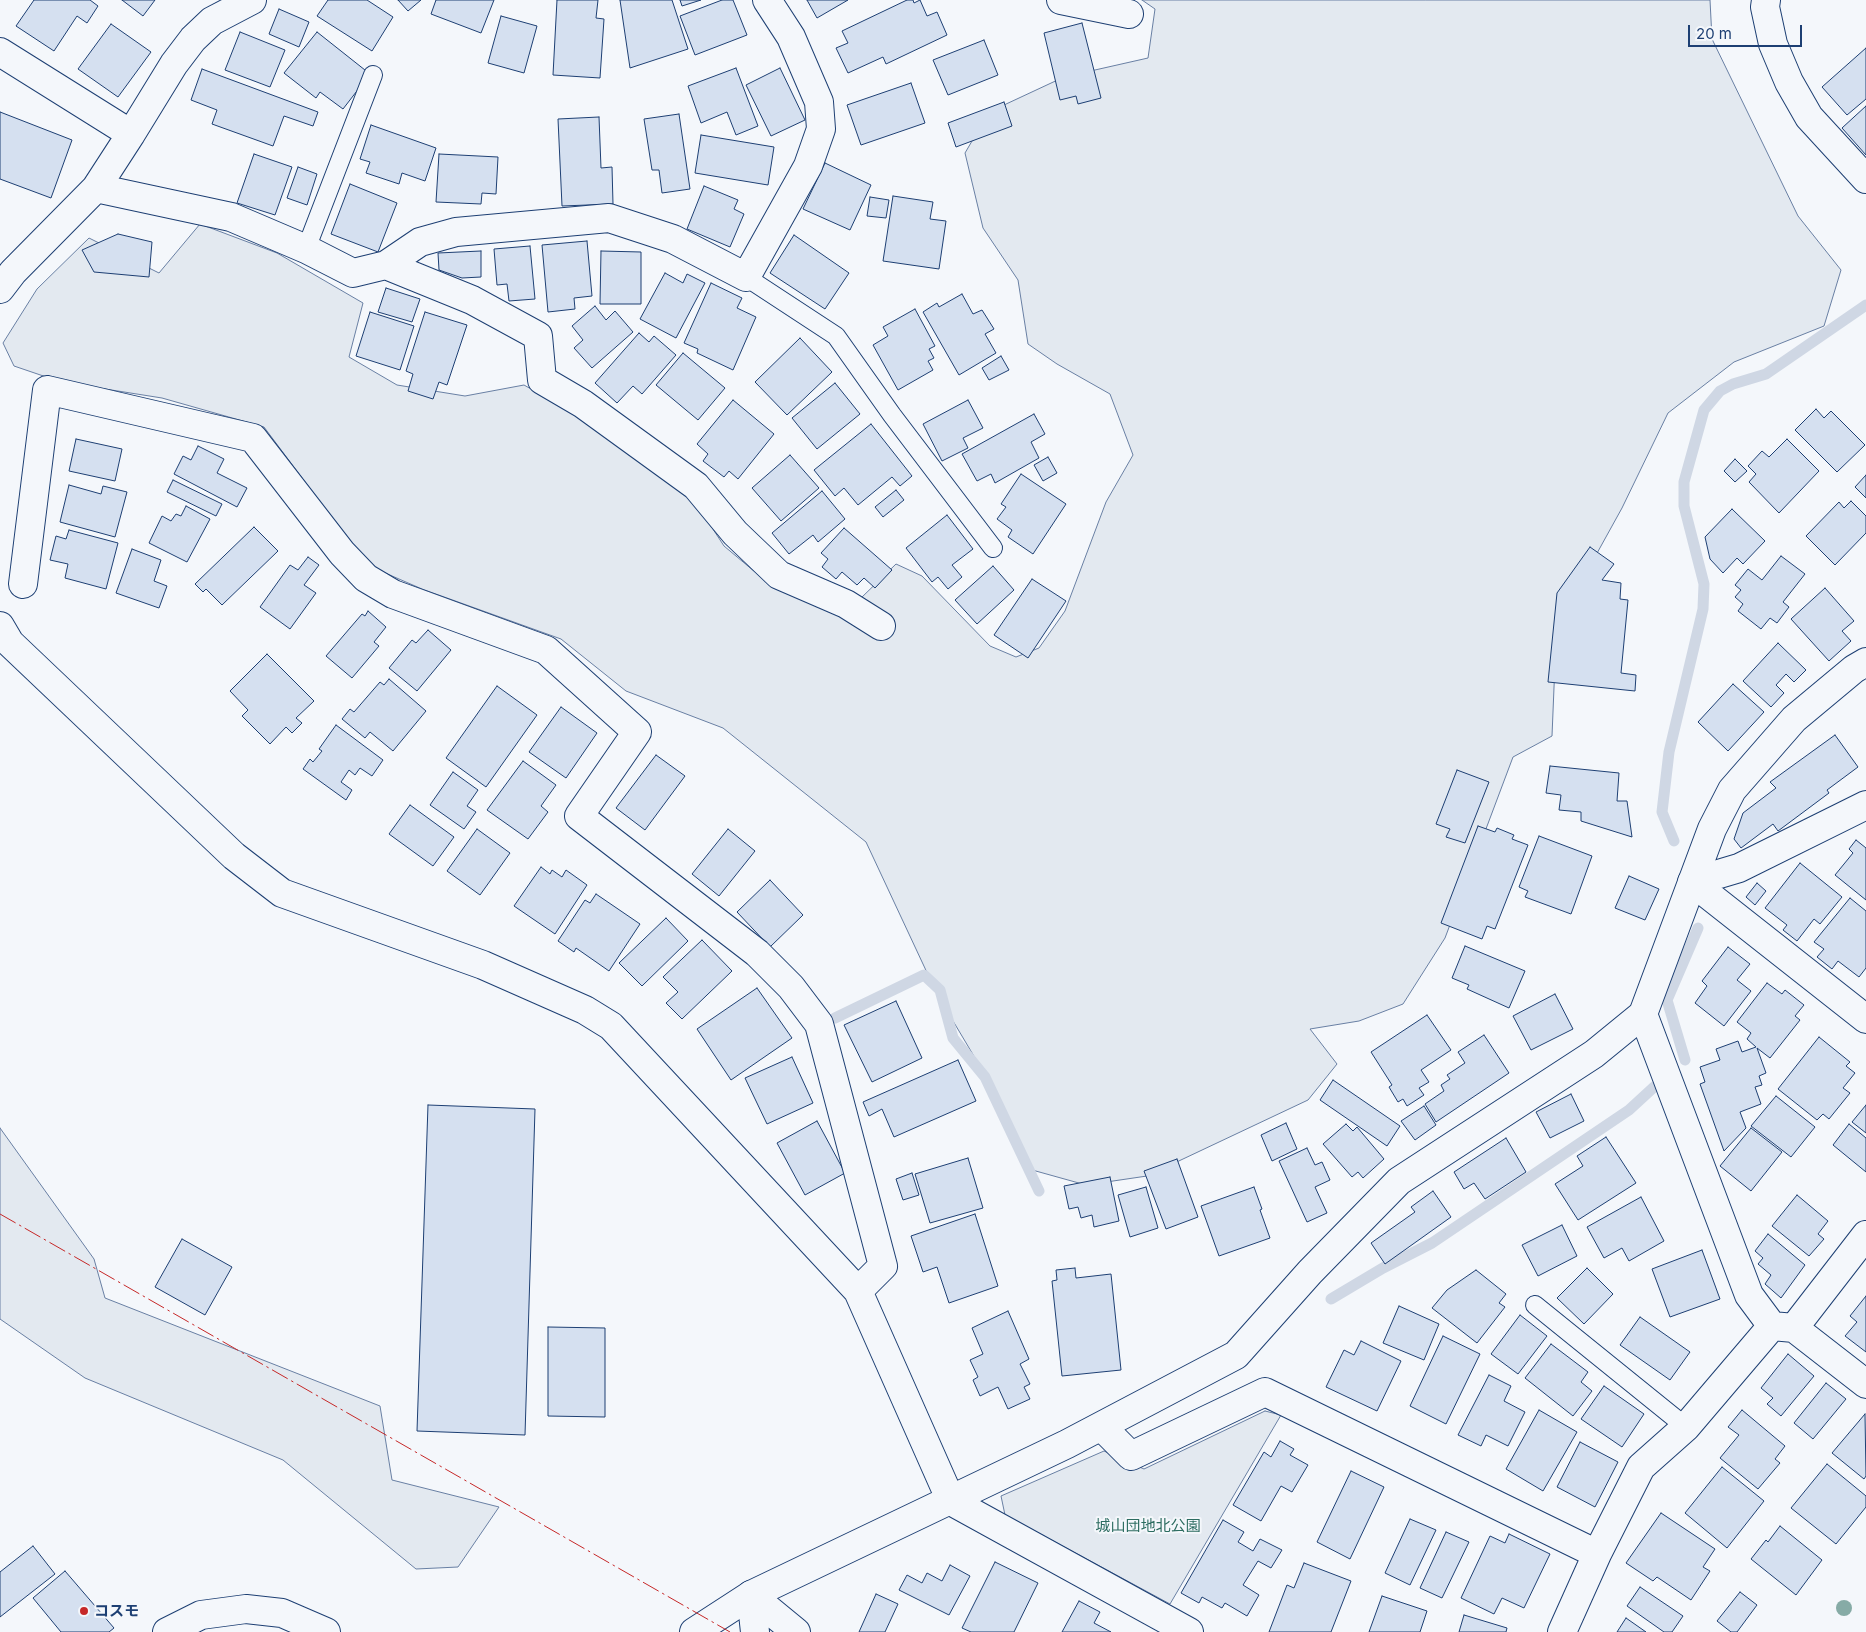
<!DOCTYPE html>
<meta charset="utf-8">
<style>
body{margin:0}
#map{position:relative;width:1866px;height:1632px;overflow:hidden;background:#f4f7fb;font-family:Inter,sans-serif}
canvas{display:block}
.scale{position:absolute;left:1688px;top:25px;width:114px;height:22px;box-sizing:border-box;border:2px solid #1d3f73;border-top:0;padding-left:6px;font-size:15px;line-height:18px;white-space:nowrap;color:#1d3f73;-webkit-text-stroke:4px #f4f7fb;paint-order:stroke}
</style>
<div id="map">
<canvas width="1866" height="1632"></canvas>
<div class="scale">20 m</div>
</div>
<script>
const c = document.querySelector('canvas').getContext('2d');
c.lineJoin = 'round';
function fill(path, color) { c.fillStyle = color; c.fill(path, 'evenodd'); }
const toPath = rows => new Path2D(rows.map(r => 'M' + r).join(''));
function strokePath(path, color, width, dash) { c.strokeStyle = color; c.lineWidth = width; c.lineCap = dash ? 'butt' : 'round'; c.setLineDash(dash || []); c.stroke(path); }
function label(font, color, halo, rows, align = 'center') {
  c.font = font + ' Inter,"Noto Sans JP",sans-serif'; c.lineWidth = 4; c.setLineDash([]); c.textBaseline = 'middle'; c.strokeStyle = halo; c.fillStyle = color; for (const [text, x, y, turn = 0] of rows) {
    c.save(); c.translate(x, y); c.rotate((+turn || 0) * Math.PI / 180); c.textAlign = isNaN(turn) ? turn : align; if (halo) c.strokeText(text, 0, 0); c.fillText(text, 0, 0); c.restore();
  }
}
const green = toPath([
 [1142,0,1710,0,1712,39,1798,216,1841,270,1824,326,1734,362,1668,413,1622,508,1575,593,1556,639,1552,736,1513,757,1445,938,1403,1004,1359,1021,1310,1029,1337,1064,1308,1100,1147,1176,1086,1185,1025,1168,1000,1100,937,994,866,842,723,728,626,691,561,639,422,589,376,569,355,549,264,427,162,398,61,382,14,366,3,343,37,289,89,238,159,273,200,224,277,253,363,303,349,357,397,385,465,396,524,385,572,412,692,497,724,546,767,582,860,599,896,564,922,576,990,646,1016,657,1039,648,1065,611,1106,502,1133,455,1110,394,1057,364,1028,344,1018,280,983,228,965,153,989,112,1064,77,1148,58,1155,9,1142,0],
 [0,1128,94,1259,105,1298,380,1406,392,1480,499,1507,458,1567,416,1569,283,1460,85,1378,0,1319,0,1128],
 [1265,1411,1281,1415,1170,1604,1005,1515,1001,1496,1104,1451,1144,1469,1265,1411]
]);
const stream = toPath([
 [1674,841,1662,812,1669,752,1703,609,1704,584,1684,506,1684,482,1704,410,1720,391,1733,384,1766,374,1866,305],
 [835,1018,924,975,940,990,953,1038,985,1077,1039,1191],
 [1685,1060,1667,1000,1698,928],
 [1331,1299,1383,1268,1432,1243,1629,1110,1654,1087]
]);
const building = toPath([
 [34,0,90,0,98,6,87,23,77,16,54,51,16,26,34,0],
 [122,0,155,0,143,16,122,0],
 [328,0,367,0,393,17,372,51,317,16,328,0],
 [398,0,421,0,408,11,398,0],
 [436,0,494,0,481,33,431,14,436,0],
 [557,0,598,0,596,18,604,19,600,78,553,75,557,0],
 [620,0,672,0,688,49,630,68,620,0],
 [680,0,701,0,682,6,680,0],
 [722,0,733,0,747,35,695,55,680,16,722,0],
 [807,0,848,0,817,18,807,0],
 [907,0,913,0,914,3,920,0,927,16,937,12,947,35,886,64,883,57,848,73,836,48,848,43,842,31,907,0],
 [279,9,309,22,299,47,269,34,279,9],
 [501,16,537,26,524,73,488,63,501,16],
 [1082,23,1101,98,1078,104,1076,96,1060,100,1044,33,1082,23],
 [111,24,151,52,118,97,78,69,111,24],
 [240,32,285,50,270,87,225,70,240,32],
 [317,32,370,74,343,109,320,92,316,98,284,73,317,32],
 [984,40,998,75,948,95,933,60,984,40],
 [1866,48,1866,99,1847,115,1822,87,1866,48],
 [736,68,758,126,736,135,727,112,701,123,688,86,736,68],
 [780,68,805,120,771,136,746,85,780,68],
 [202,69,318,112,313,126,284,116,273,146,212,124,217,110,191,100,202,69],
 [911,83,925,123,861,145,847,105,911,83],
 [1004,102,1012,126,956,147,948,123,1004,102],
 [1866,106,1866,155,1842,128,1866,106],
 [0,112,72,140,51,198,0,179,0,112],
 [679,114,690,189,662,193,659,170,652,170,644,119,679,114],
 [599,117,601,168,612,167,613,204,562,206,558,119,599,117],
 [371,125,436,148,425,181,402,173,399,184,366,173,370,162,360,159,371,125],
 [701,135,774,147,768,185,695,173,701,135],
 [254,154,292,167,275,215,237,203,254,154],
 [439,154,498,157,496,194,482,193,481,204,436,202,439,154],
 [825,163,871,185,850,230,803,209,825,163],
 [298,167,317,174,307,205,287,198,298,167],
 [350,184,397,203,378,252,331,234,350,184],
 [704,186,738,200,734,209,744,214,730,247,687,229,704,186],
 [893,196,933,202,930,219,946,221,939,269,883,261,893,196],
 [870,197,889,200,886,218,867,216,870,197],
 [118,234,152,242,149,277,94,272,82,250,118,234],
 [794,235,849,273,825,309,770,273,794,235],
 [587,241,592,296,574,298,575,309,548,312,542,245,587,241],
 [530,246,535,299,509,301,507,284,497,285,494,249,530,246],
 [481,251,481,277,462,278,439,270,438,253,481,251],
 [601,251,641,252,641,304,600,304,601,251],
 [665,273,683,283,687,274,705,283,676,338,640,319,665,273],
 [711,283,742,298,737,308,756,317,733,370,697,353,698,349,684,343,711,283],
 [386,288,420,299,412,322,378,312,386,288],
 [962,294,973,314,982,310,994,329,985,334,996,353,959,375,923,312,937,303,939,307,962,294],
 [595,306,606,320,615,311,633,332,592,368,574,348,583,340,572,326,595,306],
 [915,309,935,346,929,349,934,358,928,361,933,370,898,390,873,345,888,336,883,327,915,309],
 [370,312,414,326,400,370,356,356,370,312],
 [425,312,467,325,447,385,439,382,433,399,408,391,413,374,406,371,425,312],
 [639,333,649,342,654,336,676,355,642,394,633,386,617,403,595,383,639,333],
 [800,338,832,372,787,415,755,382,800,338],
 [683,353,725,388,698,420,656,385,683,353],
 [1001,356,1009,370,989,380,982,368,1001,356],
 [835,383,860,414,817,449,792,418,835,383],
 [733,400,774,434,738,479,729,471,724,477,703,461,708,454,697,444,733,400],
 [968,400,983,428,963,438,968,448,942,461,923,424,968,400],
 [1816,409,1824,418,1831,411,1865,445,1837,472,1795,430,1816,409],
 [1034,414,1045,434,1031,442,1039,458,995,483,991,474,977,481,962,454,1034,414],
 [871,424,912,476,900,486,892,477,858,505,844,488,835,496,814,470,871,424],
 [76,439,122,449,115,481,69,471,76,439],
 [1787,439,1819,471,1779,513,1749,482,1756,474,1748,466,1762,451,1769,457,1787,439],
 [198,446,224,459,217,473,247,488,237,507,174,474,183,456,191,460,198,446],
 [790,455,819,488,781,521,752,488,790,455],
 [1048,457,1057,473,1043,481,1034,465,1048,457],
 [1735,459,1747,471,1735,482,1724,471,1735,459],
 [1021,474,1066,504,1033,554,1008,537,1012,530,997,519,1006,507,1001,504,1021,474],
 [1866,475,1866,498,1855,487,1866,475],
 [173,480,222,504,216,516,167,492,173,480],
 [69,485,101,494,103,486,127,492,115,537,60,522,69,485],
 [896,490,904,500,883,517,875,507,896,490],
 [822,491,845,519,818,542,813,535,789,554,772,533,822,491],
 [1851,501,1866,516,1866,533,1835,565,1806,536,1839,502,1844,508,1851,501],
 [186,506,210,519,187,562,149,543,162,516,171,521,176,514,181,516,186,506],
 [1732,509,1765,541,1743,564,1737,558,1723,573,1710,559,1705,537,1732,509],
 [947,515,973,549,952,565,962,577,948,589,938,577,932,582,906,548,947,515],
 [254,527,278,551,222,605,206,589,203,592,195,584,254,527],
 [844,528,892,570,875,588,864,578,857,585,842,572,836,579,822,567,828,559,821,553,844,528],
 [69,530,118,543,106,589,65,578,68,564,50,560,56,536,66,539,69,530],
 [1590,547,1614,564,1602,580,1621,583,1620,599,1628,600,1621,673,1636,675,1635,691,1548,682,1557,593,1590,547],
 [132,549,161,560,154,581,167,586,159,608,116,593,132,549],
 [1781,556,1805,574,1783,602,1789,607,1777,623,1770,618,1761,629,1738,611,1743,604,1735,597,1741,590,1735,585,1748,569,1762,580,1781,556],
 [308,557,319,565,304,585,316,593,290,629,260,607,290,565,298,570,308,557],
 [993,566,1014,590,977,624,955,600,993,566],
 [1032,579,1066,601,1028,658,994,635,1032,579],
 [1825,588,1854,621,1842,631,1851,641,1829,661,1791,619,1825,588],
 [368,611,386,627,374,642,379,646,352,678,326,656,362,614,365,616,368,611],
 [428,630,451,650,417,691,389,668,412,640,416,643,428,630],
 [1778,643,1806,670,1794,682,1786,674,1776,685,1784,693,1771,707,1743,681,1778,643],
 [267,654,314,701,296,718,302,723,292,733,286,727,270,744,242,716,248,710,230,691,267,654],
 [389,679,426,711,393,751,370,732,365,738,342,719,350,709,354,712,380,682,384,685,389,679],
 [1733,684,1764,712,1728,751,1698,722,1733,684],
 [497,686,537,715,486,787,446,758,497,686],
 [561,707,597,733,566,778,529,752,561,707],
 [336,725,383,760,372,776,360,768,355,775,349,770,341,782,352,790,346,800,303,769,310,759,313,762,322,751,319,749,336,725],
 [1835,735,1858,767,1827,790,1829,793,1778,831,1773,824,1741,848,1734,839,1743,813,1776,788,1770,782,1835,735],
 [656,755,685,776,645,830,616,808,656,755],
 [523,761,556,785,541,806,548,812,528,839,487,810,523,761],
 [1550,766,1619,773,1617,801,1627,801,1632,837,1581,821,1581,812,1559,810,1561,795,1546,793,1550,766],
 [1457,770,1489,782,1465,843,1446,837,1450,829,1436,824,1457,770],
 [453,772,478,790,467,806,476,812,464,829,430,805,453,772],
 [410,805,454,837,433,866,389,834,410,805],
 [1478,826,1495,832,1497,828,1514,835,1512,839,1528,845,1495,929,1487,926,1482,939,1441,923,1478,826],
 [477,829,510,853,480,895,447,871,477,829],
 [728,829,755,851,719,896,692,874,728,829],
 [1539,836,1592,856,1571,914,1525,897,1528,891,1519,887,1539,836],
 [1856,840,1866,848,1866,900,1835,875,1853,853,1849,849,1856,840],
 [1800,863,1842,897,1820,924,1814,919,1797,941,1783,930,1787,925,1765,908,1800,863],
 [541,867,550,874,552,870,562,877,566,870,587,885,555,934,514,906,541,867],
 [1629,876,1659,889,1645,920,1615,908,1629,876],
 [770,880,803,915,770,947,737,912,770,880],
 [1757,883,1766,891,1755,905,1746,897,1757,883],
 [596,894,640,924,609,971,576,948,574,952,558,941,585,900,590,903,596,894],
 [1850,898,1866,911,1866,968,1859,977,1838,961,1832,969,1817,957,1824,949,1814,942,1850,898],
 [666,918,688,941,642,986,619,963,666,918],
 [702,940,732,971,682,1019,666,1003,678,992,663,977,702,940],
 [1465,946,1525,971,1509,1008,1467,989,1469,985,1452,978,1465,946],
 [1728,947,1750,964,1737,980,1751,991,1724,1026,1695,1003,1707,986,1702,981,1728,947],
 [1767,983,1782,994,1785,990,1804,1005,1795,1016,1800,1020,1770,1058,1757,1048,1766,1073,1759,1076,1762,1085,1755,1087,1761,1104,1740,1112,1746,1128,1724,1151,1700,1084,1705,1082,1700,1067,1720,1060,1716,1049,1738,1041,1742,1052,1756,1047,1747,1039,1751,1033,1737,1022,1767,983],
 [757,988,792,1038,731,1080,697,1029,757,988],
 [1555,994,1573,1029,1531,1050,1513,1016,1555,994],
 [896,1001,922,1058,872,1082,844,1025,896,1001],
 [1427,1015,1451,1050,1421,1070,1429,1082,1419,1088,1424,1095,1407,1106,1403,1099,1398,1102,1389,1087,1392,1085,1371,1052,1427,1015],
 [1484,1035,1509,1073,1436,1122,1425,1104,1444,1091,1441,1085,1450,1079,1447,1075,1465,1063,1458,1052,1484,1035],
 [1819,1037,1850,1062,1846,1066,1855,1073,1843,1088,1850,1093,1829,1119,1823,1114,1817,1120,1778,1089,1819,1037],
 [792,1057,813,1103,767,1124,745,1078,792,1057],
 [958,1060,976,1101,894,1137,882,1109,869,1116,863,1102,958,1060],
 [1333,1080,1400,1126,1387,1146,1320,1100,1333,1080],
 [1571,1094,1584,1121,1550,1138,1536,1112,1571,1094],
 [1776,1096,1815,1127,1791,1157,1751,1126,1776,1096],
 [428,1105,535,1109,525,1435,417,1431,428,1105],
 [1866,1105,1866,1133,1852,1122,1866,1105],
 [1424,1106,1436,1125,1415,1140,1401,1121,1424,1106],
 [817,1121,845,1173,805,1195,777,1143,817,1121],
 [1286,1123,1297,1149,1272,1161,1261,1135,1286,1123],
 [1346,1124,1353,1131,1357,1127,1384,1159,1363,1178,1358,1172,1352,1177,1323,1144,1346,1124],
 [1849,1124,1866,1138,1866,1172,1833,1145,1849,1124],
 [1751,1128,1782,1152,1751,1191,1720,1166,1751,1128],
 [1606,1137,1636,1183,1578,1220,1555,1184,1583,1166,1577,1156,1606,1137],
 [1506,1138,1526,1172,1485,1199,1474,1183,1464,1189,1454,1172,1506,1138],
 [1307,1148,1315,1165,1322,1162,1330,1180,1315,1187,1327,1213,1307,1222,1279,1161,1307,1148],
 [968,1158,983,1208,930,1223,915,1174,968,1158],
 [1177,1159,1198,1217,1166,1229,1144,1171,1177,1159],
 [912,1173,919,1195,903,1200,896,1179,912,1173],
 [1110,1177,1119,1221,1094,1227,1092,1215,1081,1218,1078,1207,1069,1209,1064,1186,1110,1177],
 [1146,1187,1158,1228,1130,1237,1118,1195,1146,1187],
 [1254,1187,1262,1209,1260,1210,1270,1238,1219,1256,1201,1206,1254,1187],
 [1433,1191,1451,1217,1385,1264,1371,1243,1415,1212,1411,1207,1433,1191],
 [1797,1195,1828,1221,1818,1234,1824,1239,1809,1256,1772,1226,1797,1195],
 [1641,1197,1664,1241,1629,1261,1622,1248,1604,1258,1587,1227,1641,1197],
 [975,1214,998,1286,949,1303,937,1267,923,1272,911,1236,975,1214],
 [1562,1225,1577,1256,1538,1276,1522,1245,1562,1225],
 [1768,1234,1805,1265,1781,1298,1765,1284,1771,1275,1758,1264,1763,1258,1755,1251,1768,1234],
 [182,1239,232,1267,205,1315,155,1287,182,1239],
 [1702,1250,1720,1299,1670,1317,1652,1269,1702,1250],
 [1075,1268,1076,1278,1111,1274,1121,1370,1062,1376,1052,1281,1057,1280,1056,1270,1075,1268],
 [1587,1268,1613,1294,1584,1324,1557,1298,1587,1268],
 [1476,1270,1506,1294,1499,1303,1505,1307,1477,1343,1432,1308,1447,1290,1476,1270],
 [1866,1296,1866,1352,1845,1336,1857,1322,1850,1316,1866,1296],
 [1399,1306,1439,1324,1424,1360,1383,1343,1399,1306],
 [1008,1311,1029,1359,1020,1364,1030,1384,1024,1387,1030,1399,1008,1409,998,1387,980,1396,973,1380,978,1377,970,1360,983,1354,972,1328,1008,1311],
 [1520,1315,1547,1336,1518,1374,1491,1354,1520,1315],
 [1640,1317,1690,1352,1670,1380,1620,1345,1640,1317],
 [548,1327,605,1328,605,1417,548,1416,548,1327],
 [1443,1336,1480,1354,1446,1424,1410,1406,1443,1336],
 [1361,1341,1401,1361,1377,1411,1326,1387,1344,1350,1354,1355,1361,1341],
 [1551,1344,1588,1372,1581,1382,1592,1391,1573,1416,1525,1378,1551,1344],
 [1788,1354,1814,1376,1781,1416,1767,1404,1773,1398,1761,1388,1788,1354],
 [1489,1375,1511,1386,1504,1401,1525,1412,1508,1446,1486,1435,1481,1446,1458,1435,1489,1375],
 [1826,1383,1846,1399,1813,1439,1794,1423,1826,1383],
 [1604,1386,1644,1414,1622,1447,1581,1419,1604,1386],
 [1539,1410,1577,1432,1543,1491,1506,1469,1539,1410],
 [1742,1410,1785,1446,1775,1459,1780,1463,1758,1489,1720,1458,1739,1435,1728,1427,1742,1410],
 [1865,1414,1866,1476,1864,1479,1832,1453,1865,1414],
 [1280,1441,1294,1449,1290,1455,1308,1465,1292,1492,1281,1486,1261,1521,1233,1505,1264,1452,1271,1457,1280,1441],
 [1580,1442,1618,1462,1595,1507,1557,1487,1580,1442],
 [1827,1464,1866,1496,1866,1507,1836,1544,1791,1508,1827,1464],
 [1722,1467,1764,1501,1727,1548,1685,1513,1722,1467],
 [1351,1471,1384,1487,1350,1559,1317,1542,1351,1471],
 [1661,1513,1715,1549,1703,1567,1710,1571,1691,1600,1657,1577,1653,1581,1626,1563,1661,1513],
 [1410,1519,1436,1530,1410,1585,1385,1573,1410,1519],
 [1223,1520,1244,1532,1238,1542,1253,1551,1260,1539,1282,1550,1271,1568,1258,1561,1243,1585,1259,1595,1247,1616,1225,1603,1222,1608,1202,1597,1199,1603,1181,1593,1223,1520],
 [1780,1526,1822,1560,1796,1595,1751,1559,1766,1540,1768,1542,1780,1526],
 [1446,1532,1469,1542,1442,1598,1420,1588,1446,1532],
 [1509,1534,1550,1554,1524,1608,1502,1598,1494,1614,1461,1598,1490,1536,1505,1543,1509,1534],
 [33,1546,55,1574,0,1617,0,1572,33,1546],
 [995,1562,1038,1583,1014,1632,971,1632,962,1628,995,1562],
 [1304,1563,1351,1581,1331,1632,1269,1632,1287,1585,1294,1588,1304,1563],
 [950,1565,970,1576,949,1615,899,1590,907,1575,922,1583,927,1573,942,1581,950,1565],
 [65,1571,114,1628,109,1632,61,1632,33,1598,65,1571],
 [1640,1587,1683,1616,1672,1632,1664,1632,1627,1606,1640,1587],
 [1740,1592,1757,1605,1737,1632,1731,1632,1717,1621,1740,1592],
 [876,1594,898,1604,885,1632,859,1632,876,1594],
 [1382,1596,1427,1611,1420,1632,1369,1632,1382,1596],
 [1079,1601,1100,1612,1094,1623,1111,1632,1062,1632,1079,1601],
 [1464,1615,1507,1628,1506,1632,1459,1632,1464,1615],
 [1626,1618,1646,1632,1617,1632,1626,1618]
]);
const service = toPath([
 [306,249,373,75],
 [746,277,836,336,892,415,993,548],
 [1535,1305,1686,1427]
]);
const minor = toPath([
 [1061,0,1129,14],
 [1766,0,1765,7,1773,44,1789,82,1809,117,1866,179],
 [0,52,131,134],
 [96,188,231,217,306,249,353,273,386,265,420,242,456,232,609,218,673,239,746,277,808,166,821,129,819,102,791,37,767,0],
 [386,265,472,300,538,336,542,380,583,404,696,486,735,533,779,575,846,604,881,626],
 [0,289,13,272,96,188,131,134,174,64,193,39,212,21,252,0],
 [23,584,47,390,253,438,342,553,366,578,393,594,546,650,637,732,579,816,757,953,791,987,819,1024,883,1266,858,1291],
 [0,626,10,643,234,856,282,893,483,965,585,1010,611,1026,858,1291,951,1501,1189,1632],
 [1692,882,1866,1019],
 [1692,882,1739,868,1866,805],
 [1643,1014,1749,1295,1772,1326,1794,1328,1866,1384],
 [1794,1328,1866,1235],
 [1102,1427,1131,1456,1265,1392,1597,1554],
 [751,1595,796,1632],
 [751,1595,755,1632],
 [167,1632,201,1615,246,1609,282,1613,326,1632],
 [1562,1632,1597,1554,1641,1467,1686,1427,1772,1326]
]);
const tertiary = toPath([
 [694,1632,751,1595,1067,1444,1236,1355,1310,1272,1399,1181,1594,1054,1643,1014,1712,829,1732,790,1794,719,1854,669,1866,662]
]);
const power = toPath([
 [0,1214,730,1632]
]);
const trees = [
 [1844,1608]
];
const markers = [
 [84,1611,5,"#c62828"]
];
const parkNames = [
 ["城山団地北公園",1148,1526]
];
const poiNames = [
 ["コスモ",94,1611]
];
fill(green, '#e3e9f0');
strokePath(green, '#687fa3', 1);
strokePath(stream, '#cfd7e4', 11);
fill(building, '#d5e0f0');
strokePath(building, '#1d3f73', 1);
strokePath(service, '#1d3f73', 20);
strokePath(minor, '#1d3f73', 30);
strokePath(tertiary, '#1d3f73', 30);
strokePath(service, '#f4f7fb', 18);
strokePath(minor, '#f4f7fb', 28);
strokePath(tertiary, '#f4f7fb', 28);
strokePath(power, '#c62828', 1, [18, 4, 2.5, 4]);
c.fillStyle = '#86aba6';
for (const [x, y] of trees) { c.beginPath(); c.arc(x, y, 8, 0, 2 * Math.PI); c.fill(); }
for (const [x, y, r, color] of markers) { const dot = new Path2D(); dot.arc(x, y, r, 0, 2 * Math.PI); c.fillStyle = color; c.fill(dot); strokePath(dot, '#f4f7fb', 2); }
label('15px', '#2c6c60', '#f4f7fb', parkNames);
label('bold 15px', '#1d3f73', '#f4f7fb', poiNames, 'left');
</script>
